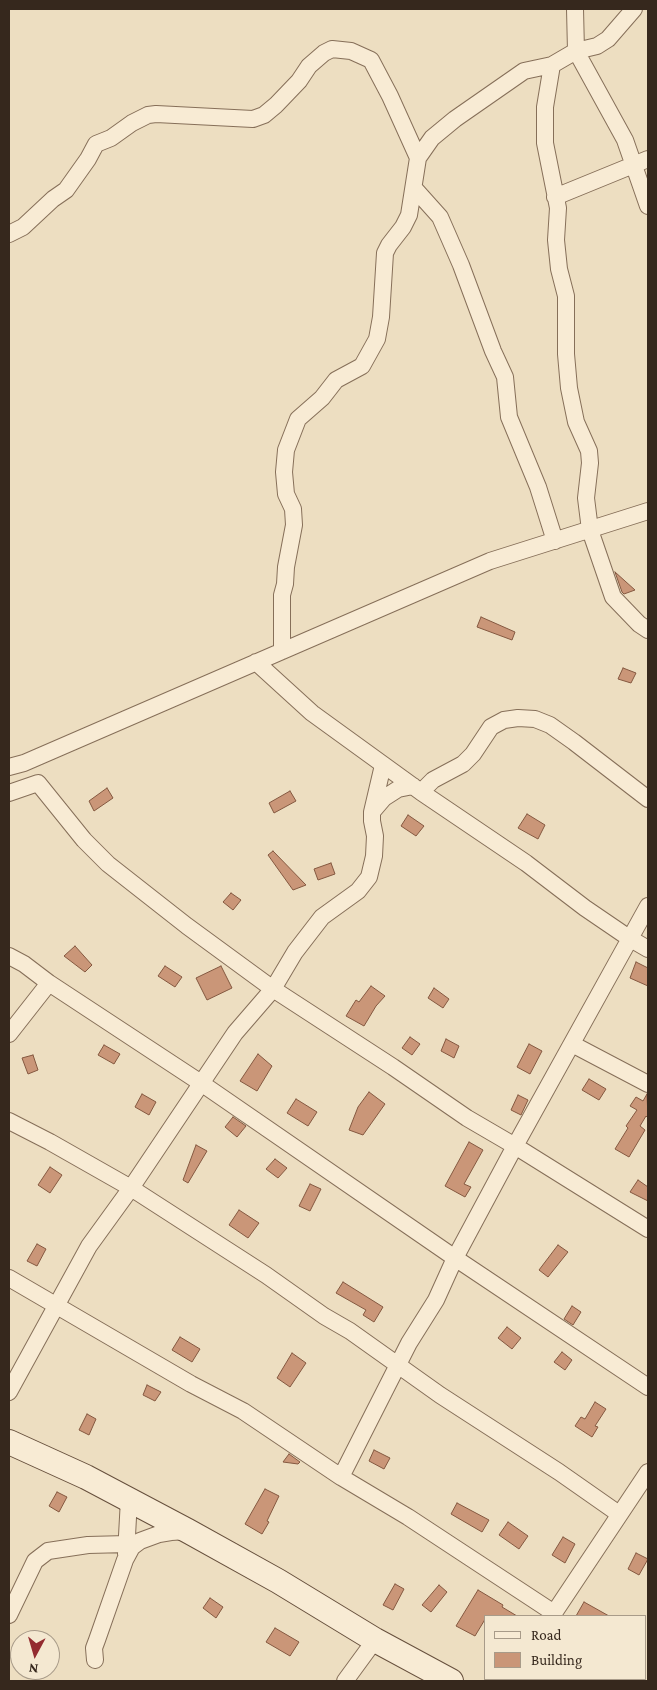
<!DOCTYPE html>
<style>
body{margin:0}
#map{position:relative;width:657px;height:1690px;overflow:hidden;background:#eddec1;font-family:"Crimson Pro",serif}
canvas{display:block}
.frame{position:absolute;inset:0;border:10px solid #36281d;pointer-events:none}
.legend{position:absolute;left:484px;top:1615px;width:162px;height:65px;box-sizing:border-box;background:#f4e8d1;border:1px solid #a89b89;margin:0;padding:6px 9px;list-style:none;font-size:15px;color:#36281d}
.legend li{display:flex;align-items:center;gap:10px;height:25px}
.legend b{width:25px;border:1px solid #a89b89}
.north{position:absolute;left:10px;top:1630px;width:50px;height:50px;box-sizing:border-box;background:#f4e8d1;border:1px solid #a89b89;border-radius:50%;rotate:186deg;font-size:14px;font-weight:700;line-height:20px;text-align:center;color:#36281d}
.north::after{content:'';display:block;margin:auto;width:18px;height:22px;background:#932b30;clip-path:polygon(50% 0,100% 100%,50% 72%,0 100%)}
</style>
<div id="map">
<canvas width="657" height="1690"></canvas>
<div class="frame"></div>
<ul class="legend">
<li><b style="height:6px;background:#f8ebd4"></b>Road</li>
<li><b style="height:14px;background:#ca9678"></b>Building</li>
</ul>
<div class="north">N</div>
</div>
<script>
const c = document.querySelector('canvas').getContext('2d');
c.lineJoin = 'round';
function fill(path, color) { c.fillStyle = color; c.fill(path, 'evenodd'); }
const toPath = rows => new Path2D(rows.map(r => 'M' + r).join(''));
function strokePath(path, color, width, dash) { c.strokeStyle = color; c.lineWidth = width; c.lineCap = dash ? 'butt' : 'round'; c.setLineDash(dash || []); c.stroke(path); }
const building = toPath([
 [615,572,635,590,624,594,622,592,615,572],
 [481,617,515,632,512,640,477,627,481,617],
 [623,668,636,673,631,683,618,679,623,668],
 [107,788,113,798,94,811,89,801,107,788],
 [290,791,296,801,274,813,269,803,290,791],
 [527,814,545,825,538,839,518,828,527,814],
 [408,815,424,826,416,836,401,826,408,815],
 [273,851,306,885,293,890,268,855,273,851],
 [331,863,335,874,318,880,314,869,331,863],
 [231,893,241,900,233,910,223,902,231,893],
 [75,946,92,965,85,972,64,956,75,946],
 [636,962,648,968,648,986,630,978,636,962],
 [165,966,182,977,175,987,158,976,165,966],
 [221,966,232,988,207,1000,196,978,221,966],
 [371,986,385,996,376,1006,364,1026,346,1016,356,1000,359,1002,371,986],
 [434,988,449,999,443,1008,428,998,434,988],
 [410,1037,420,1044,412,1055,402,1048,410,1037],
 [446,1039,459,1046,454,1058,441,1051,446,1039],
 [529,1044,542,1051,530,1074,517,1067,529,1044],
 [104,1045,120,1054,114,1064,98,1055,104,1045],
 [258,1054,272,1066,257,1091,240,1081,258,1054],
 [33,1055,38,1070,28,1074,22,1058,33,1055],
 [589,1079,606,1089,599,1100,582,1090,589,1079],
 [369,1092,385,1104,363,1135,349,1130,358,1107,369,1092],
 [142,1094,156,1102,149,1115,135,1107,142,1094],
 [647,1094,648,1118,646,1116,640,1126,645,1130,629,1157,615,1149,628,1128,626,1126,637,1110,630,1106,636,1097,643,1101,647,1094],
 [518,1095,528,1100,521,1115,511,1110,518,1095],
 [296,1099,317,1112,308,1126,287,1113,296,1099],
 [233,1117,246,1126,237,1137,225,1127,233,1117],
 [469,1142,483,1150,464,1184,471,1187,465,1197,445,1186,469,1142],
 [196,1145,207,1151,188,1183,183,1180,196,1145],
 [275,1159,287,1168,278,1178,266,1169,275,1159],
 [50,1167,62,1175,50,1193,38,1185,50,1167],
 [638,1180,648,1187,648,1201,630,1192,638,1180],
 [310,1184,321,1189,310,1211,299,1206,310,1184],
 [239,1210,259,1223,248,1238,229,1225,239,1210],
 [37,1244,46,1249,37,1266,27,1261,37,1244],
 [558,1245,568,1252,548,1277,539,1270,558,1245],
 [343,1282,383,1307,374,1322,363,1315,366,1310,336,1293,343,1282],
 [572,1306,581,1312,573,1325,564,1319,572,1306],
 [507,1327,521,1338,512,1349,498,1338,507,1327],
 [180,1337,200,1349,192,1362,172,1350,180,1337],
 [562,1352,572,1360,565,1370,554,1362,562,1352],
 [292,1353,306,1363,290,1387,277,1378,292,1353],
 [147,1385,161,1392,155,1401,143,1395,147,1385],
 [595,1402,606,1409,595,1426,598,1427,592,1437,575,1426,581,1417,585,1419,595,1402],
 [87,1414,96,1419,89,1435,79,1430,87,1414],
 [374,1450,390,1458,384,1469,369,1461,374,1450],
 [289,1454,300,1462,298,1464,283,1462,289,1454],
 [265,1489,279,1496,267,1521,269,1522,262,1534,245,1524,265,1489],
 [57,1492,67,1497,59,1512,49,1506,57,1492],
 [457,1503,489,1520,482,1532,451,1514,457,1503],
 [508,1522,528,1536,519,1549,499,1535,508,1522],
 [563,1537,575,1544,565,1563,552,1555,563,1537],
 [636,1553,648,1559,639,1575,628,1569,636,1553],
 [395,1584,404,1589,393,1610,383,1605,395,1584],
 [439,1585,447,1592,431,1612,422,1605,439,1585],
 [478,1590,503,1605,502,1607,517,1616,487,1616,475,1636,456,1626,478,1590],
 [210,1598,223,1607,216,1618,203,1608,210,1598],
 [584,1602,609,1616,576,1616,584,1602],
 [275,1628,299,1642,290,1656,266,1642,275,1628]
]);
const minor = toPath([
 [575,9,576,51,552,65,545,107,545,143,558,208,556,240,559,269,566,296,566,354,569,388,576,422,589,451,590,463,586,498,590,530,613,597,639,624,648,630],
 [634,9,608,39,597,46,576,51,625,140,648,206],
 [414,188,440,217,461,265,493,351,505,377,509,417,538,487,555,541],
 [555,197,648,159],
 [9,234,23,227,53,199,66,190,88,159,96,144,111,138,132,123,148,115,156,114,253,119,264,115,276,105,299,81,309,66,324,53,332,49,351,51,371,60,390,96,418,158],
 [282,651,282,595,285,584,286,567,294,525,293,509,286,494,284,472,286,450,298,419,322,398,336,380,362,366,377,339,381,317,385,253,389,245,403,227,409,215,418,158,432,138,455,119,524,71,552,65],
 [256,662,312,713,421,792,526,863,585,908,629,938,648,949],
 [9,767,24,763,490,561,648,511],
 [421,792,433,780,463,764,473,754,491,727,504,720,518,718,535,719,550,725,574,742,648,799],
 [9,793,38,783,84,840,108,864,187,926,273,989,393,1067,467,1118,515,1146,648,1229],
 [372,812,384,798,398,789,413,786],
 [9,956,24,964,49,983,201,1083,455,1258,648,1387],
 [9,1034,49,983],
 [572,1044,648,1084],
 [9,1121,50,1142,131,1188,266,1275,324,1316,350,1331,440,1395,559,1472,619,1514],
 [9,1278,191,1384,243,1411,341,1477,408,1517,554,1613],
 [9,1392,89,1246,131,1188,235,1033,273,989,295,952,322,917,358,891,369,877,374,856,375,836,372,821,372,812,383,765],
 [341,1477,409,1343,436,1300,455,1258,515,1146,648,906],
 [126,1554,129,1499],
 [9,1615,35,1561,48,1551,88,1545,127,1544],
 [552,1616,648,1472],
 [95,1660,94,1648,97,1640,125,1560,132,1547,140,1541,159,1534,171,1532,188,1531],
 [345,1681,375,1640],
 [514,1681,515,1679]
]);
const secondary = toPath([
 [9,1442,86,1477,188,1531,278,1581,375,1640,451,1681]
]);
fill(building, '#ca9678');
strokePath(building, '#845840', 1);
strokePath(minor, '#866f59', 18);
strokePath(secondary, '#67503d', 26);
strokePath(minor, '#f8ebd4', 16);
strokePath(secondary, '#f8ebd4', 24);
</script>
